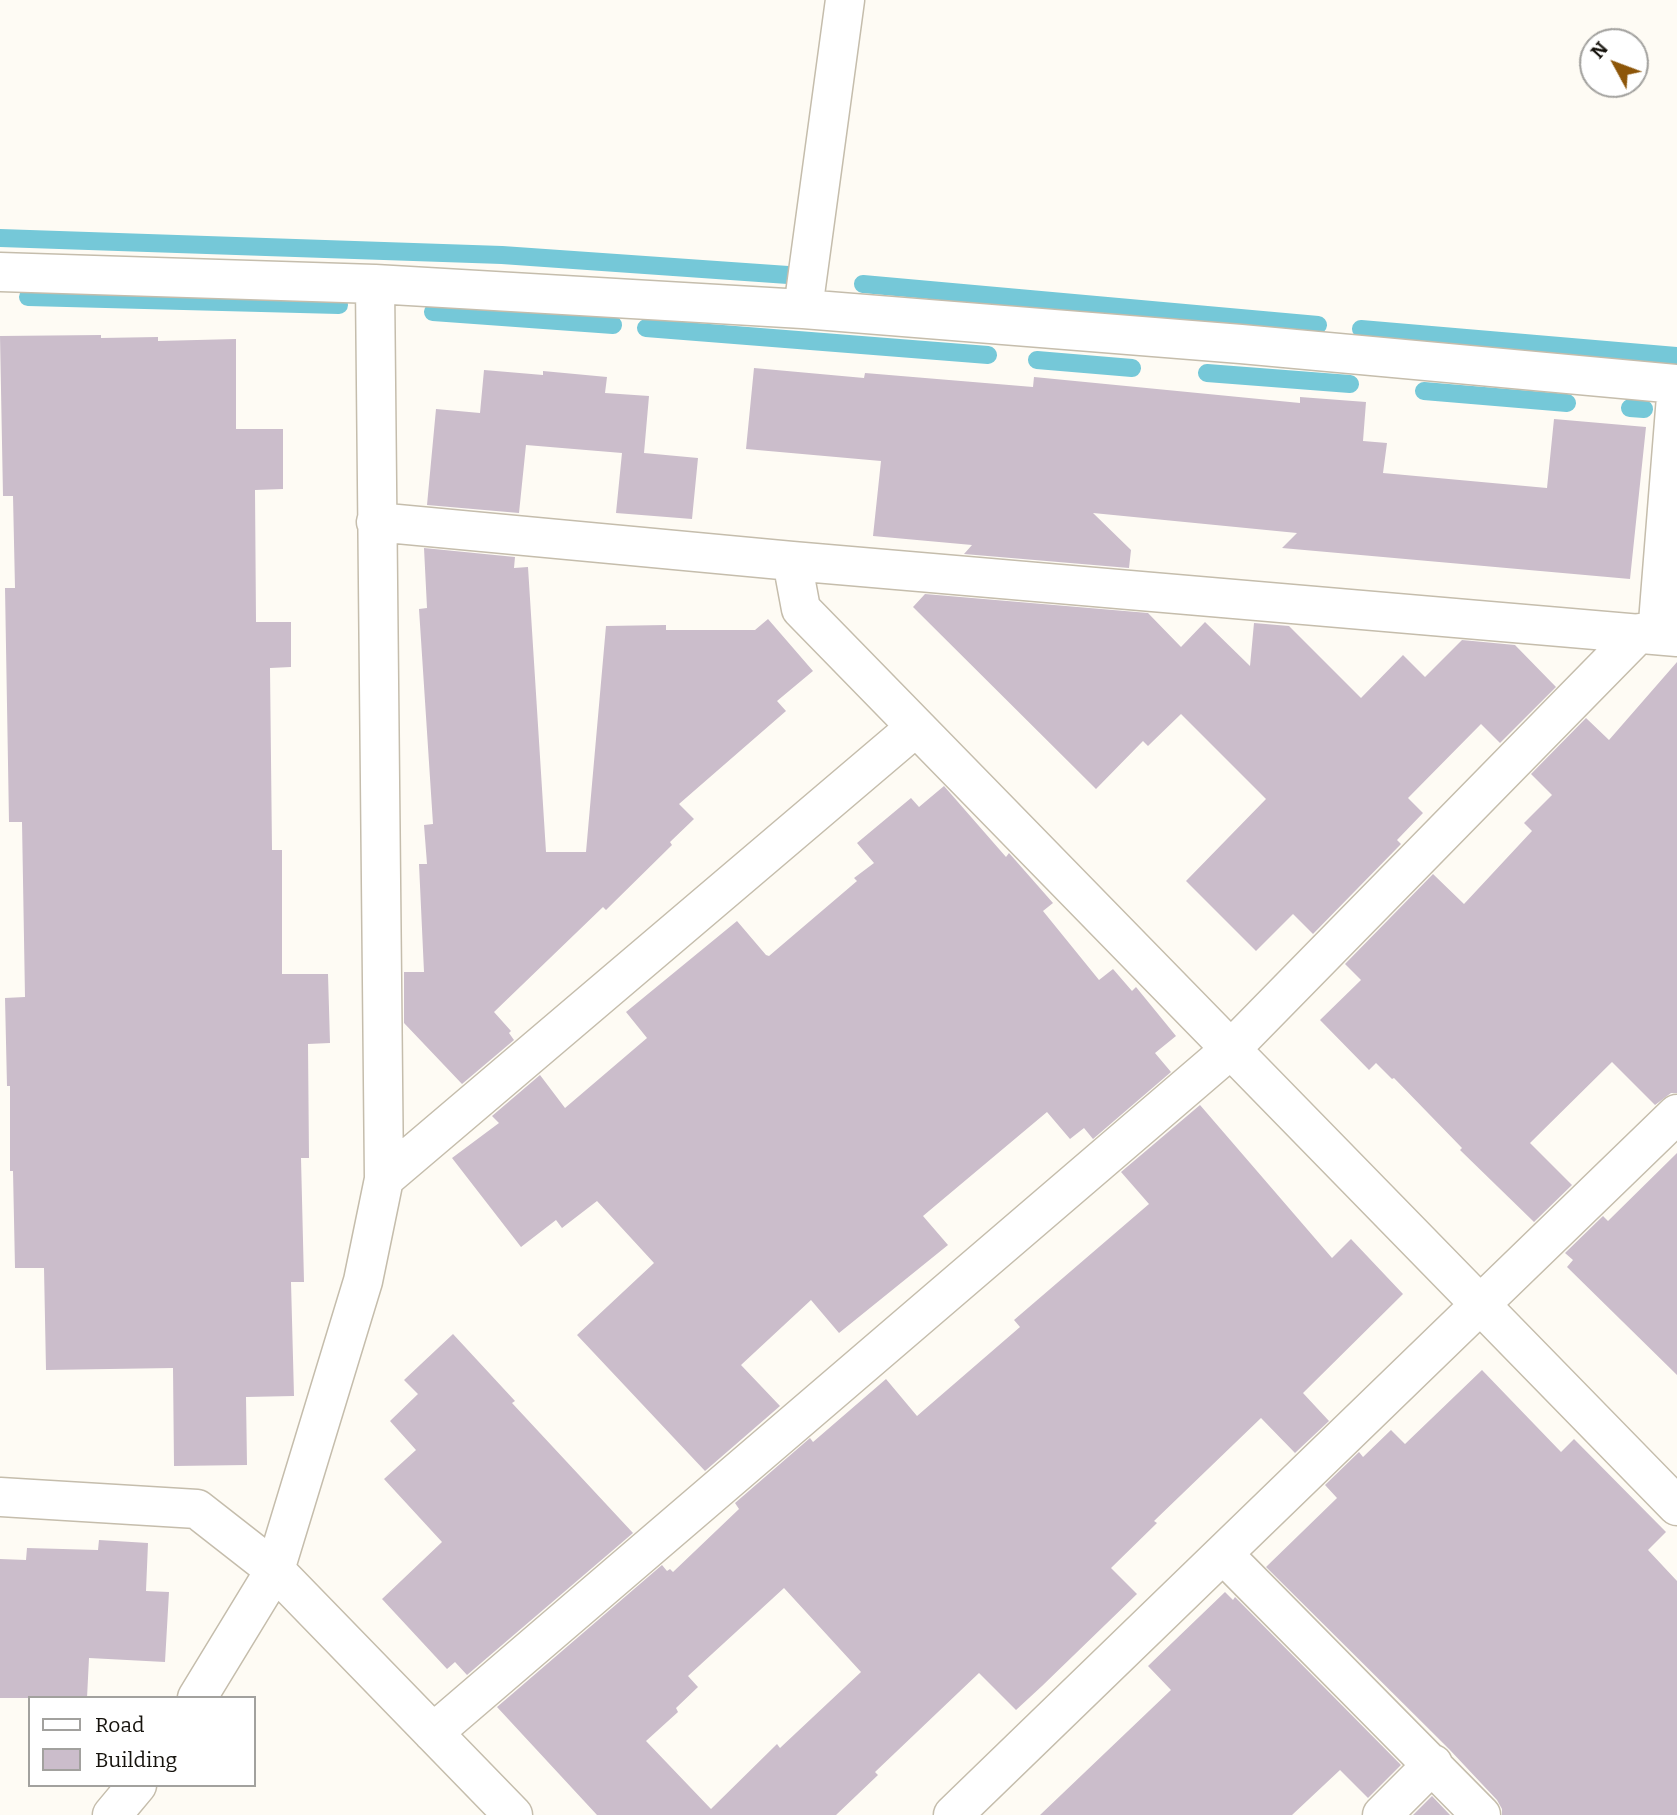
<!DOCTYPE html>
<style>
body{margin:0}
#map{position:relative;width:1677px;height:1815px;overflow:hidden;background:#fefbf4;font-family:Bitter,serif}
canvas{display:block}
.legend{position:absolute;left:28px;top:1696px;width:228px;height:91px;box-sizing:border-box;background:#fff;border:2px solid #a2a19e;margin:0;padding:9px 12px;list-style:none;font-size:21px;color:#16130d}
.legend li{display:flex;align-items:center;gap:14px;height:35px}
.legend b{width:35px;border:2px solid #a2a19e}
.north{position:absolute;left:1579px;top:28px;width:70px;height:70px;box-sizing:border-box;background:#fff;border:2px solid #a2a19e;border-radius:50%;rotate:311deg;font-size:19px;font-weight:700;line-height:28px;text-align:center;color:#16130d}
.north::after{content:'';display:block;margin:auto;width:24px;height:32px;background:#8d5609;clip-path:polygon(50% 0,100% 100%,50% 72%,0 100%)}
</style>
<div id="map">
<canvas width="1677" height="1815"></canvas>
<ul class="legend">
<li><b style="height:9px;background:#fff"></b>Road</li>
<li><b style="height:19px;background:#cbbdcb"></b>Building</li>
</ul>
<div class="north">N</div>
</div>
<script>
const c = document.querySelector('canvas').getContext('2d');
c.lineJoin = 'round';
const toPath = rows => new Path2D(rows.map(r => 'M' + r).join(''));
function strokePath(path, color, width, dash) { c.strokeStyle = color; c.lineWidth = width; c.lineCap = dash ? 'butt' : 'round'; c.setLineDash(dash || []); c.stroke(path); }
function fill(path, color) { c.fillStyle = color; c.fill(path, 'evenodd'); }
const stream = toPath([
 [0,238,502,255,788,275],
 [863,284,1318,325],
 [28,297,339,305],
 [433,312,613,325],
 [646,328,988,355],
 [1361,329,1677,356],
 [1037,360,1132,368],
 [1207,373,1350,384],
 [1424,391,1567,403],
 [1630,408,1644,409]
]);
const building = toPath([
 [101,335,101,338,158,337,158,341,236,339,236,429,283,429,283,489,255,490,256,622,291,622,291,667,270,668,272,850,282,850,282,974,328,974,330,1043,308,1044,309,1158,301,1158,304,1282,291,1282,294,1396,246,1397,247,1465,174,1466,173,1368,46,1370,44,1268,15,1268,13,1171,10,1171,10,1086,7,1086,5,998,25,997,22,822,9,822,5,588,15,588,13,496,3,496,0,336],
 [754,368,864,378,865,373,1033,387,1034,377,1300,403,1300,397,1366,402,1363,441,1387,443,1383,473,1547,488,1554,419,1646,427,1630,579,1282,548,1297,533,1093,513,1131,550,1129,568,964,554,972,545,873,536,881,461,746,449],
 [484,370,543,375,543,371,607,377,605,393,649,396,644,453,698,458,692,519,616,513,622,453,526,445,519,513,427,505,436,409,480,413],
 [424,548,515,557,514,568,528,567,546,852,586,852,606,626,666,625,666,630,755,630,768,619,813,671,777,701,786,711,679,804,694,819,670,842,672,845,606,910,603,907,494,1012,511,1031,509,1033,514,1040,462,1084,404,1023,404,972,424,972,419,864,427,864,424,825,433,824,419,609,427,608],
 [925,594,1148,613,1181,647,1205,622,1250,666,1254,623,1289,626,1361,698,1403,655,1425,677,1462,640,1515,645,1556,687,1500,743,1481,724,1408,798,1423,813,1397,840,1401,844,1313,934,1293,914,1256,951,1186,881,1266,799,1181,714,1148,746,1143,741,1096,789,913,607],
 [1677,662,1677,1093,1671,1093,1655,1105,1612,1062,1530,1143,1572,1185,1534,1222,1460,1150,1462,1148,1394,1078,1392,1079,1376,1063,1369,1070,1320,1020,1361,980,1345,964,1433,874,1464,904,1532,831,1524,823,1552,795,1531,774,1586,718,1609,740],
 [944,786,1006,857,1009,853,1053,903,1043,911,1099,980,1113,969,1132,991,1136,987,1176,1036,1155,1053,1171,1072,1093,1139,1084,1128,1070,1139,1047,1112,923,1216,948,1245,839,1333,811,1300,741,1365,780,1406,705,1471,577,1335,654,1263,597,1201,562,1228,556,1220,521,1247,452,1158,499,1123,492,1116,540,1075,565,1108,647,1038,626,1012,737,921,766,955,769,956,857,881,854,878,874,863,857,843,911,798,919,807],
 [1200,1105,1332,1258,1351,1239,1403,1294,1303,1393,1329,1421,1295,1453,1261,1418,1154,1521,1157,1523,1111,1568,1137,1594,1042,1686,1016,1710,979,1673,875,1772,878,1775,836,1815,597,1815,497,1707,662,1565,667,1571,670,1569,673,1572,739,1509,735,1503,810,1438,813,1442,886,1379,917,1416,1020,1327,1014,1320,1149,1204,1121,1172],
 [784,1588,861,1672,780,1748,777,1744,711,1809,646,1741,678,1712,676,1708,698,1687,688,1676],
 [1677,1153,1677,1375,1567,1267,1573,1260,1565,1253,1603,1216,1608,1221],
 [453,1334,515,1401,512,1403,633,1533,467,1675,455,1662,447,1669,382,1599,442,1542,384,1479,416,1450,390,1421,418,1394,404,1380],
 [1482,1370,1561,1452,1574,1439,1666,1532,1648,1550,1677,1581,1677,1815,1502,1815,1502,1809,1497,1800,1449,1749,1266,1567,1337,1498,1325,1485,1359,1452,1363,1457,1391,1430,1405,1444],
 [99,1540,148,1543,146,1591,169,1592,165,1662,89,1658,87,1698,0,1698,0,1559,26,1560,27,1548,98,1550],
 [1225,1592,1233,1600,1235,1597,1401,1765,1368,1798,1340,1770,1292,1815,1040,1815,1171,1690,1148,1666],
 [1432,1796,1450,1815,1413,1815]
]);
const minor = toPath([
 [0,272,375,284,803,309,1241,344,1677,384],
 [803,309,845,0],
 [376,522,792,561,1677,637],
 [792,561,801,609,1677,1506],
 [1657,635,1677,384],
 [384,1179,916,727],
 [0,1497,197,1509,275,1570,513,1815],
 [1223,1554,1481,1815],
 [197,1698,275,1570,363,1281,384,1179,375,284],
 [433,1733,1231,1049,1639,633],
 [112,1815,137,1785],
 [953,1815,1677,1114],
 [1382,1815,1433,1764]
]);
strokePath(stream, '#75c8d8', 18);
fill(building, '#cbbdcb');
strokePath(minor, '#c5bdac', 41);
strokePath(minor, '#fff', 38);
</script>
